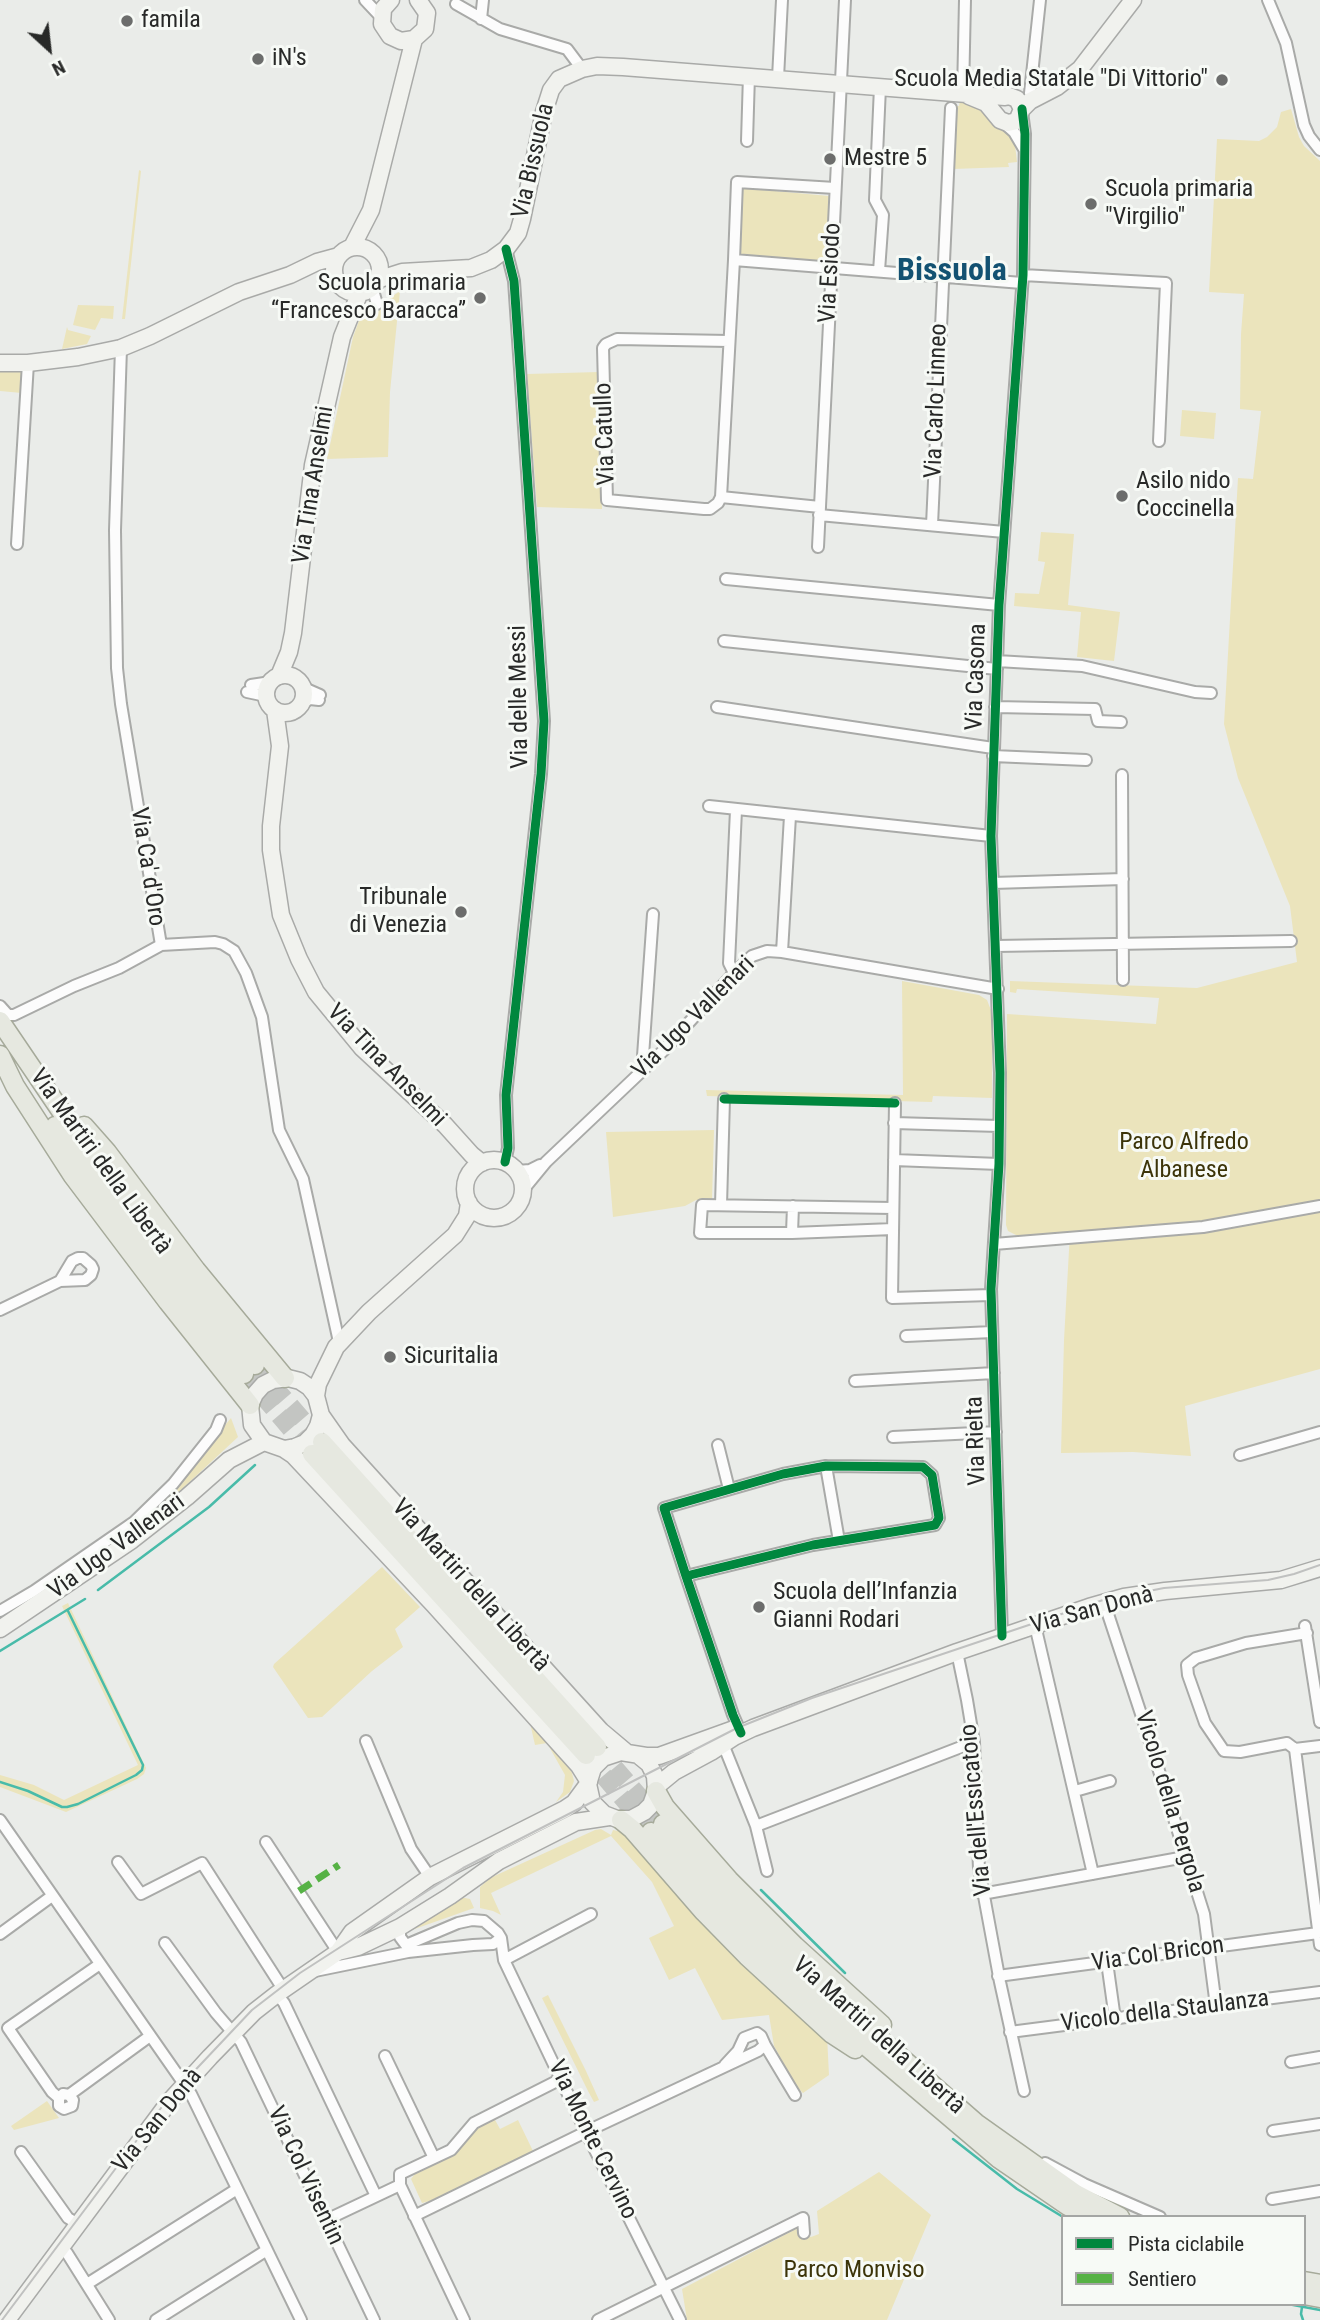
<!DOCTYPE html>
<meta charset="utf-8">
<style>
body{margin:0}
#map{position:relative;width:1320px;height:2320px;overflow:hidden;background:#eaece9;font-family:"Roboto Condensed",sans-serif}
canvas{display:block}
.legend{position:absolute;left:1061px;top:2215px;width:245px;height:91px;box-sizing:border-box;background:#f7faf6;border:2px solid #a4a6a4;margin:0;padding:9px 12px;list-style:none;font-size:21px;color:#282928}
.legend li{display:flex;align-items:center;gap:14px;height:35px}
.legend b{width:35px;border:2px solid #a4a6a4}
.north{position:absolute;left:14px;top:14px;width:70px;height:70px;-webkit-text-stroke:5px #f7faf6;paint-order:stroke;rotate:153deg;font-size:19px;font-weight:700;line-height:28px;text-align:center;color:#282928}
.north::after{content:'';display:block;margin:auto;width:24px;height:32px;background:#282928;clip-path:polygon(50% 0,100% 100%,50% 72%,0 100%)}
</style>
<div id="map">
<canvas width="1320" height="2320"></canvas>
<ul class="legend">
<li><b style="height:9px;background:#00873e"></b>Pista ciclabile</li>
<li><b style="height:9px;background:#56b245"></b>Sentiero</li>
</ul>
<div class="north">N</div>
</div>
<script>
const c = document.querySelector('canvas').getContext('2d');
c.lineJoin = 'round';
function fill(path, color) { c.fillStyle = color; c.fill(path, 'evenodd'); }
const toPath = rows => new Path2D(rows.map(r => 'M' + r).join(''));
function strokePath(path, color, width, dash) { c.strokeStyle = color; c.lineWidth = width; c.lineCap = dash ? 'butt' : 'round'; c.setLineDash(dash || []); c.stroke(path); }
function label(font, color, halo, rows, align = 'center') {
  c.font = font + ' "Roboto Condensed",sans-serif'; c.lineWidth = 6; c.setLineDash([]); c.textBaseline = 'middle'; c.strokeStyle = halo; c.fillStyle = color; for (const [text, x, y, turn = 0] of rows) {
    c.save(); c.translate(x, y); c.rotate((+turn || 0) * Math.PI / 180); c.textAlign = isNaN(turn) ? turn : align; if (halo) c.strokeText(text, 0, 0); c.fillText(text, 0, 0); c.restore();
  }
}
const green = toPath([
 [960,100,980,107,995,127,1008,133,1015,145,1017,162,1008,163,1009,167,953,169,955,106,959,106],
 [1291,109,1299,137,1304,146,1320,161,1320,1369,1185,1406,1191,1456,1133,1452,1061,1453,1064,1340,1070,1232,1018,1236,1008,1231,1006,1225,1007,1014,1156,1024,1159,998,1017,989,1016,993,1010,992,1010,981,1197,988,1297,962,1290,906,1238,778,1224,724,1238,478,1253,479,1261,411,1240,409,1241,334,1244,294,1209,292,1217,139,1259,141,1267,137,1277,127,1281,112],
 [139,170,141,171,125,319,122,319],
 [742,188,829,196,829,249,823,258,818,261,738,256],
 [400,291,390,392,388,457,327,459,353,337,360,318],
 [78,305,114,306,113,319,101,318,95,330,73,325],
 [67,327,68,330,91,336,87,344,62,349],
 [23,371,22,393,0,391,0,372],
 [599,372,602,509,537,507,527,374],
 [1182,410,1216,413,1214,439,1180,436],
 [1041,532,1074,534,1068,605,1120,612,1114,661,1077,657,1081,612,1014,606,1015,593,1039,594,1045,562,1038,561],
 [902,981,979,995,987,1000,992,1013,992,1098,933,1096,932,1102,707,1096,706,1090,903,1095],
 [714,1130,712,1200,696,1200,685,1206,613,1217,606,1132],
 [231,1418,238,1437,182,1489,126,1536,127,1531,175,1485],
 [382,1567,420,1607,395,1629,403,1647,372,1671,322,1717,308,1718,273,1667,274,1664],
 [68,1603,146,1768,144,1774,137,1779,66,1812,0,1787,0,1775,34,1785,64,1800,138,1765,62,1606],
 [530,1723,547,1742,570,1769,572,1773,574,1781,570,1792,556,1802,563,1792,565,1775,547,1743,535,1745],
 [601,1829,611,1835,613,1830,627,1833,827,2036,829,2075,803,2093,796,2086,774,2046,769,2015,722,2020,695,1968,669,1980,649,1938,674,1926,652,1882,611,1836,491,1893,501,1915,493,1911,480,1908,480,1887,490,1878,595,1830],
 [460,1897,470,1899,474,1908,409,1931,411,1928],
 [548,1995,586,2071,599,2100,594,2102,588,2091,542,1998],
 [47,2101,59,2118,14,2130,11,2126],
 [494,2118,500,2129,518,2120,533,2151,430,2201,422,2203,411,2179,418,2170,457,2152,476,2127],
 [879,2172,931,2215,887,2320,687,2320,682,2289,796,2229,811,2237,819,2234,817,2211]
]);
const stream = toPath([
 [98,1590,209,1507,255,1465],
 [0,1651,85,1599],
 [0,1782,28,1791,62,1807,67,1807,78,1804,136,1775,142,1770,143,1765,68,1611],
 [761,1890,845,1973],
 [953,2139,1017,2189,1063,2217],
 [1288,2304,1320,2310],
 [1302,2307,1301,2314,1303,2320]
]);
const primaryTunnel = toPath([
 [255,1365,322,1442],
 [244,1374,312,1454],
 [597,1747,663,1824],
 [586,1755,651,1832]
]);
const street = toPath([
 [365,0,381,17],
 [1268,0,1286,43,1304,125,1309,136,1320,150],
 [456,4,500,29,567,49,582,69],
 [481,19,483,0],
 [778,78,782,0],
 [963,94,965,0],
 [1032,100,1030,93,1040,0],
 [1004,123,1014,132,1024,149],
 [747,141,749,75],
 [734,260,1022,283],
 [879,271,883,215,875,200,880,87],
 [1023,275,1166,283,1159,441],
 [372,287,377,304],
 [729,341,617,339,606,344,603,348,607,500,704,509,710,509,718,503,721,497,734,260,737,182,835,188],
 [121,348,115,530,117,668,121,704,161,945],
 [721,497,820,507],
 [819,515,1004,532],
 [932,525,951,108],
 [17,544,28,363],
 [818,547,845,0],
 [726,579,999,605],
 [724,641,997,669],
 [997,661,1082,666,1195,692,1211,693],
 [251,685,271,682],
 [304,688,320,695],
 [247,692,266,696],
 [302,703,310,699,319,700],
 [717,707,993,748],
 [995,707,1095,709,1098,721,1121,722],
 [993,756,1086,760],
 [1122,775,1123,980],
 [709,806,991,836],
 [993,883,1123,879],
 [996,946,1291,941],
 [782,952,790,816],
 [734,973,729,963,736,810],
 [0,1006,8,1015,14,1015,74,986,119,968,161,945,215,942,223,944,234,951,246,973,262,1017,279,1130,303,1179,339,1342],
 [646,1067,643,1056,653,914],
 [895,1103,892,1298,991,1295],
 [894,1123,999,1126],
 [894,1160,999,1164],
 [505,1162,508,1148,506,1095,541,774,544,721,514,281,506,249],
 [517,1171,530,1170,540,1165],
 [523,1190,546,1162,663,1051,734,973,752,956,767,951,782,952,998,989],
 [721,1205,724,1099],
 [793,1206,792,1233,893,1229],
 [792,1233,700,1233,702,1205,893,1208],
 [994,1244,1203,1227,1320,1206],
 [0,1310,60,1281,85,1280,91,1275,93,1269,91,1265,83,1258,78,1258,72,1261,60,1281],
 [906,1336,992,1332],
 [855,1381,994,1373],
 [893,1437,996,1432],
 [718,1445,729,1489],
 [1240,1455,1320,1432],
 [826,1466,839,1541],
 [686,1576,813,1545,935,1525,939,1518,932,1475,923,1467,826,1466,783,1474,664,1508,686,1576,733,1715,741,1733],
 [1104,1602,1143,1720,1204,1914,1216,2006],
 [0,1611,34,1591,134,1522,173,1484,216,1430,220,1420],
 [1035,1625,1093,1874],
 [1305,1626,1320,1722],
 [1002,1636,991,1289,999,1164,1000,1073,991,836,999,605,1023,275,1025,134,1022,112],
 [957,1652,967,1700,974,1742,979,1869,1000,1982,1024,2091],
 [721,1739,756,1826,767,1871],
 [366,1741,411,1849,430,1877],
 [1320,1746,1295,1749,1320,1945],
 [1295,1749,1287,1743,1240,1752,1224,1751,1205,1723,1188,1675,1187,1665,1196,1658,1246,1643,1307,1633],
 [1075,1791,1110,1781],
 [0,1820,191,2094,301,2320],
 [756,1826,974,1742],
 [266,1842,338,1952],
 [118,1862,141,1894,202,1863,283,1989],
 [982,1894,1185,1857],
 [400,1927,400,1937,406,1945,458,1923,472,1920,484,1921,498,1933,501,1938,504,1960,586,2132,680,2320],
 [0,1934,52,1896],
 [165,1943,216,2013,241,2042,374,2320],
 [504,1960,591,1914],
 [1107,1962,1115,2019],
 [315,1971,408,1952,473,1945,493,1944,501,1938],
 [998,1976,1318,1933],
 [277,1994,284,2003,376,2196],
 [1010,2032,1320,1992],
 [765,2045,795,2095],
 [385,2056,434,2158],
 [1291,2062,1320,2057],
 [69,2095,150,2036],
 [59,2098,63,2094,69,2095,73,2100,72,2106,64,2109,59,2106,59,2098,52,2092,8,2028,100,1964],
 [1273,2131,1320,2124],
 [21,2152,68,2218,78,2224],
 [1045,2163,1084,2184,1160,2217],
 [1272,2199,1320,2191],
 [414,2216,598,2126,758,2051,765,2045,761,2036,757,2033,744,2038,738,2051,725,2065],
 [326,2220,400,2185],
 [61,2246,67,2253,109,2320],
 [87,2284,237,2189],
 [156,2320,267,2250],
 [464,2320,400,2185,400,2174,451,2150,474,2123,561,2079],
 [598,2320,803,2218,804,2233]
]);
const secondary = toPath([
 [391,0,383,9,382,24,390,36,401,41,414,39,425,29,427,13,418,0],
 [969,96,986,103,1000,120,1008,123,1017,121,1022,109,1017,99,1009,96],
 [1022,109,1030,101,1057,87,1080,69,1133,0],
 [352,247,371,210,414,39],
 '334 270a23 23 0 1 1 46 0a23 23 0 1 1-46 0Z',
 [377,280,402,272,471,268,491,260,506,249,518,233,522,219,544,112,551,90,559,79,582,69,597,66,623,67,1005,97],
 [0,363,28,363,78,357,121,348,150,336,239,292,290,275,317,262,339,256],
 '266 694a19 19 0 1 1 38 0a19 19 0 1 1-38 0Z',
 [279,676,289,652,293,633,313,465,342,337,360,292],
 [275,710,280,746,271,826,271,850,281,915,299,959,316,992,362,1048,445,1125,472,1155,482,1163],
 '465 1189a29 29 0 1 1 58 0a29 29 0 1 1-58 0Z',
 [316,1396,309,1387,300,1381,288,1378,273,1380,263,1385,255,1394,250,1405,252,1425,264,1442,284,1449,295,1447,305,1443,313,1435,318,1426,321,1415,316,1396,318,1384,336,1347,369,1312,455,1235,467,1216,469,1203],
 [321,1415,342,1445,601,1731,626,1752],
 [284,1449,293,1455,434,1605,579,1766,589,1782],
 [0,1629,132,1540,187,1497,229,1460,264,1442],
 [638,1755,649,1764,655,1776,656,1791,651,1805,644,1812,631,1819,617,1819,604,1814,592,1802,588,1784,593,1768,603,1758,621,1752,646,1756,659,1756,734,1729],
 [657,1786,674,1772,711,1752,734,1737,753,1728,957,1652,1089,1607,1124,1597,1165,1591,1281,1580,1320,1568],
 [338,1952,352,1932,430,1877,565,1809,574,1803,588,1784],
 [7,2320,169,2102,210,2057,254,2012,277,1994,338,1952,358,1947,400,1927,450,1896,499,1861,576,1822,609,1817]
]);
const primary = toPath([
 [0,1021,61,1111,146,1228,255,1365],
 [0,1055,15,1086,73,1176,168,1302,250,1405],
 [55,1126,122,1220,244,1374],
 [84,1126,107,1152,196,1270,285,1378],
 [322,1442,597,1747],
 [312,1454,586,1755],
 [656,1791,665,1807,729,1880,795,1946,882,2025],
 [621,1820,632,1829,704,1912,747,1956,832,2034,855,2049],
 [663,1824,698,1865,760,1930,834,1999,976,2123,1076,2194,1120,2217],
 [651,1832,722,1913,827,2013,998,2158,1068,2206,1089,2217],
 [1304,2281,1320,2284],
 [1304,2295,1320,2298]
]);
const tram = toPath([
 [2,2320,167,2100,252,2010,300,1973,463,1868,737,1728,812,1698,1103,1600,1164,1588,1268,1580,1294,1574,1320,1565]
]);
const quiet = toPath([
 [299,1891,339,1865]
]);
const cycleway = toPath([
 [724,1099,895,1103],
 [505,1162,508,1148,506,1095,541,774,544,721,514,281,506,249],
 [686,1576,813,1545,935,1525,939,1518,932,1475,923,1467,826,1466,783,1474,664,1508,686,1576,733,1715,741,1733],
 [1002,1636,991,1289,999,1164,1000,1073,991,836,999,605,1023,275,1025,134,1022,109]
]);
const markers = [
 [127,21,7,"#6c6d6c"],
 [258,59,7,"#6c6d6c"],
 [1222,80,7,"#6c6d6c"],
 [830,159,7,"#6c6d6c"],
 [1091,204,7,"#6c6d6c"],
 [480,298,7,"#6c6d6c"],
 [1122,496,7,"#6c6d6c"],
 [461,912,7,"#6c6d6c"],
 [390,1357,7,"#6c6d6c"],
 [759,1607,7,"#6c6d6c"]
];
const poiNames = [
 ["famila",141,21],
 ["iN's",272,59],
 ["Scuola Media Statale \"Di Vittorio\"",1208,80,"right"],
 ["Mestre 5",844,159],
 ["Scuola primaria",1105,190],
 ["\"Virgilio\"",1105,218],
 ["Scuola primaria",466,284,"right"],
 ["“Francesco Baracca”",466,312,"right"],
 ["Asilo nido",1136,482],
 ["Coccinella",1136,510],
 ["Tribunale",447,898,"right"],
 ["di Venezia",447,926,"right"],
 ["Sicuritalia",404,1357],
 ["Scuola dell’Infanzia",773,1593],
 ["Gianni Rodari",773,1621]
];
const streetNames = [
 ["Via Bissuola",534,161,-77],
 ["Via Esiodo",831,273,-87],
 ["Via Carlo Linneo",937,401,-88],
 ["Via Catullo",606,434,-92],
 ["Via Tina Anselmi",314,485,-81],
 ["Via Casona",977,677,-88],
 ["Via delle Messi",520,697,-91],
 ["Via Ca' d'Oro",147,867,81],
 ["Via Ugo Vallenari",694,1018,-45],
 ["Via Tina Anselmi",386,1066,46],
 ["Via Martiri della Libertà",100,1162,54],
 ["Via Rielta",977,1441,-92],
 ["Via Ugo Vallenari",117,1547,-36],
 ["Via Martiri della Libertà",470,1586,48],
 ["Via San Donà",1092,1611,-15],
 ["Vicolo della Pergola",1169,1802,73],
 ["Via dell'Essicatoio",977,1810,-95],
 ["Via Col Bricon",1158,1955,-8],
 ["Vicolo della Staulanza",1165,2012,-7],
 ["Via Martiri della Libertà",878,2036,42],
 ["Via San Donà",158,2121,-51],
 ["Via Monte Cervino",592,2140,64],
 ["Via Col Visentin",305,2176,65]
];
const parkNames = [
 ["Parco Alfredo",1184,1143],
 ["Albanese",1184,1171],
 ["Parco Monviso",854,2271]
];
const districtNames = [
 ["Bissuola",952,272]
];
fill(green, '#ebe4bc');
strokePath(stream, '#48bba9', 2.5);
strokePath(primaryTunnel, '#c3c5c2', 18, [18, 9]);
strokePath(street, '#a9aaa8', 14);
strokePath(secondary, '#a9aaa8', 19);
strokePath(primary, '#a6aa9a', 21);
strokePath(street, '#fcfcfc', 10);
strokePath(secondary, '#f1f2ee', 16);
strokePath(primary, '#e6e8e0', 18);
strokePath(tram, '#c0c1c0', 2);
strokePath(quiet, '#56b245', 7, [14, 7]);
strokePath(cycleway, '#00873e', 9);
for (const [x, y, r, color] of markers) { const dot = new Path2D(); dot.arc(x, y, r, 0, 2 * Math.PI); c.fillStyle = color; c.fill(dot); strokePath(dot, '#f7faf6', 2.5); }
label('24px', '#282928', '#f7faf6', poiNames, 'left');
label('24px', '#282928', '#f7faf6', streetNames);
label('24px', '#3c3409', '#f7faf6', parkNames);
label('bold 32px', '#135272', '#f7faf6', districtNames);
</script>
